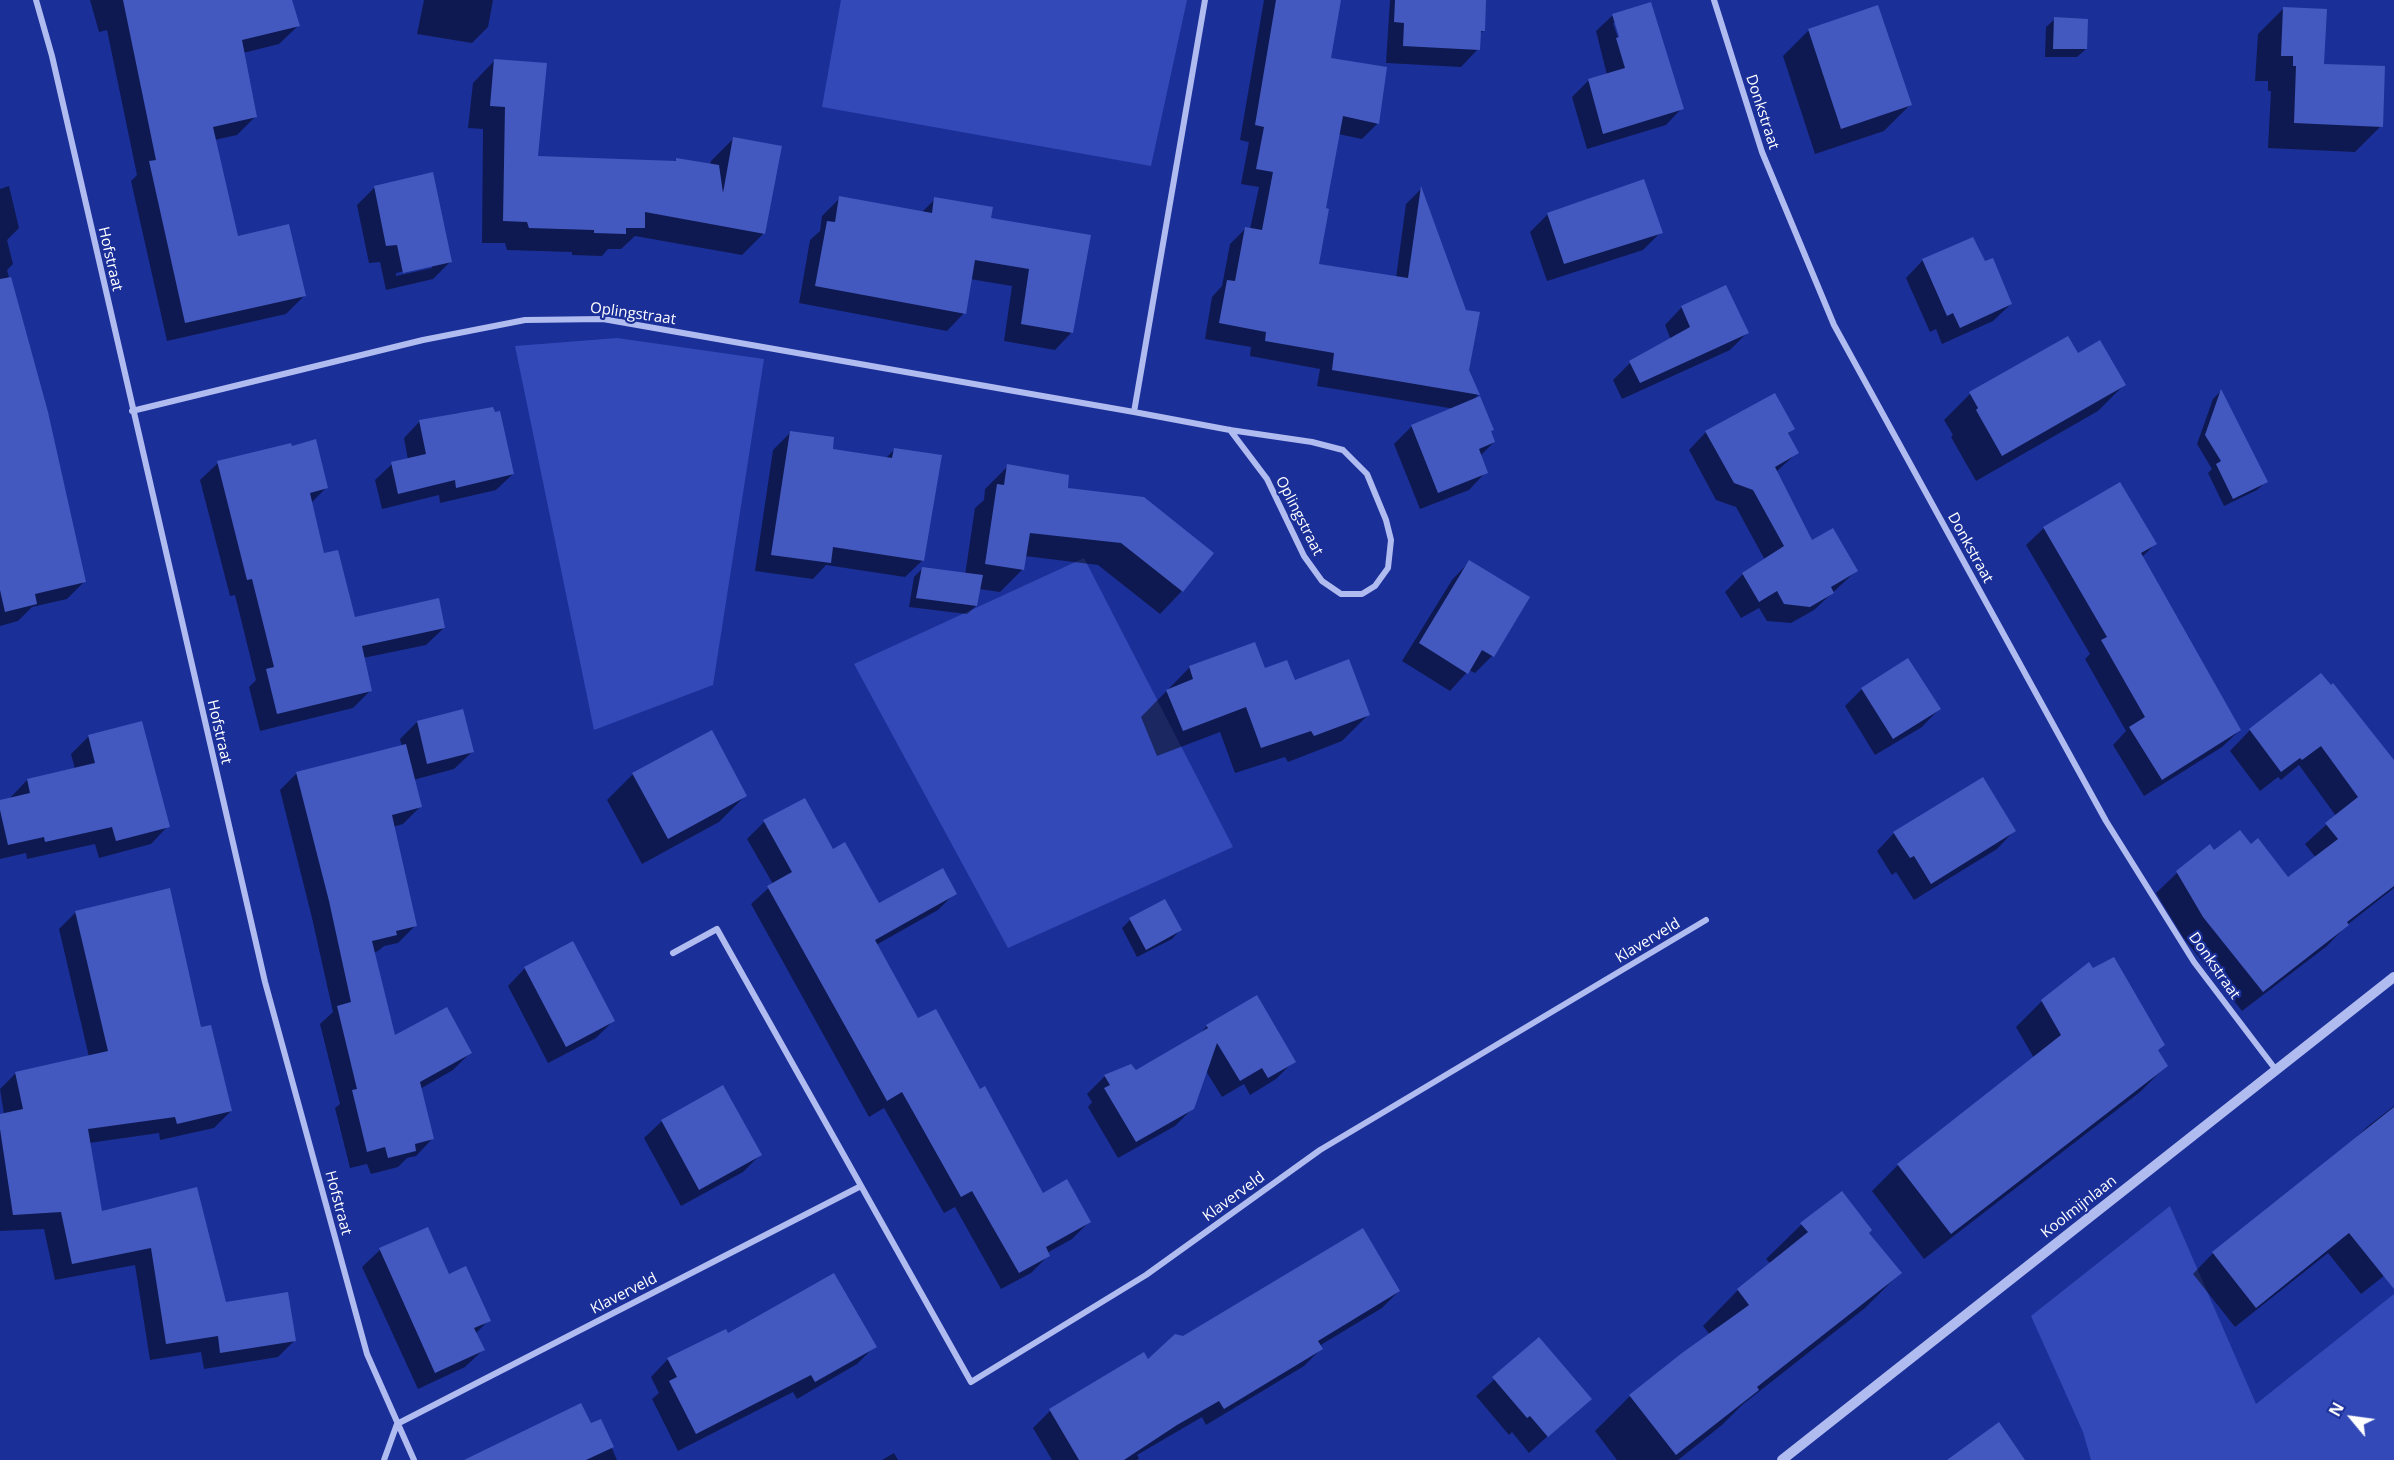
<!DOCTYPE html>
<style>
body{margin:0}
#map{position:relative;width:2394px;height:1460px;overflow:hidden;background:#1b2f98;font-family:"Open Sans",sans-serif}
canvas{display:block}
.north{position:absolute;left:2322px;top:1388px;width:60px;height:60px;-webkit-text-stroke:4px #1b2f98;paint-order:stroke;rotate:299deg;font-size:16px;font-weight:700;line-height:24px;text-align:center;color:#fff}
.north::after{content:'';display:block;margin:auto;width:21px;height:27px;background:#fff;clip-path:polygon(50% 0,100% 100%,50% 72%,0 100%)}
</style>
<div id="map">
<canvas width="2394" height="1460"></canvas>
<div class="north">N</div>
</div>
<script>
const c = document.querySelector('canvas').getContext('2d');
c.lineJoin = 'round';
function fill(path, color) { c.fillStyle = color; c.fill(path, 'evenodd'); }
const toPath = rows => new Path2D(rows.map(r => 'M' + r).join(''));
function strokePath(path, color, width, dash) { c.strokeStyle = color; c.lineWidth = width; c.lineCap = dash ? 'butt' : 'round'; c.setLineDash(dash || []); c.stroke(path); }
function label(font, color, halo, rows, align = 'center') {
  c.font = font + ' "Open Sans",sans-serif'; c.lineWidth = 4.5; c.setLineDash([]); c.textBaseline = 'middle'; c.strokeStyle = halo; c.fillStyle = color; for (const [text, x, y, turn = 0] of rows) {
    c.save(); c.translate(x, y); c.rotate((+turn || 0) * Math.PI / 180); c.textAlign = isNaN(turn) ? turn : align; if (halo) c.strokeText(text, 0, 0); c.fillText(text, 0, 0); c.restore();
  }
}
const green = toPath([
 [841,0,1187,0,1151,166,822,107],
 [617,338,764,359,713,685,594,730,515,346],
 [1084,558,1233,847,1008,948,854,664],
 [2170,1206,2256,1404,2394,1294,2394,1460,2091,1460,2083,1432,2031,1316]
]);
const shadow = toPath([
 [90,0,291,0,298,26,279,44,243,53,256,116,237,135,214,140,237,238,305,295,286,314,167,341,131,181,137,175,107,30,99,32],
 [424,0,493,0,488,27,472,43,417,34],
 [1264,0,1340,0,1329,59,1378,123,1362,139,1338,134,1324,209,1317,265,1396,278,1406,204,1421,189,1468,370,1478,395,1471,402,1494,442,1480,456,1486,472,1469,490,1420,509,1394,444,1412,426,1455,409,1317,386,1320,369,1250,356,1251,347,1205,339,1212,297,1222,286,1230,244,1245,229,1250,229,1259,187,1241,184,1249,142,1240,140],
 [1390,0,1485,0,1483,31,1479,35,1478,49,1461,67,1386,63],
 [2284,8,2323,65,2381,126,2355,152,2268,148,2271,91,2268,91,2268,81,2255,81,2258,34],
 [1613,15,1682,108,1666,125,1587,149,1572,97,1588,81,1607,75,1596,31],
 [1613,23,1616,23,1623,44,1620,44],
 [2055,19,2086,49,2077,57,2045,57,2046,27],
 [1809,30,1910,105,1884,131,1815,154,1783,56],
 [495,60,536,158,673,163,676,160,710,165,711,161,733,139,764,233,742,255,635,236,621,249,608,249,602,256,572,255,572,252,507,250,505,243,482,243,483,129,468,128,473,83],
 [9,186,19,228,7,240,13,264,7,270,46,412,85,581,67,599,32,607,18,621,0,626,0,189],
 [375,187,451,261,433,279,386,290,380,262,369,263,357,205],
 [432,265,432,268,396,276,396,273],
 [840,198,921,213,935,199,989,219,1089,236,1072,332,1055,350,1004,341,1012,286,970,279,964,313,947,331,799,303,810,240,820,231,822,216],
 [1548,214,1661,232,1643,250,1547,281,1530,232],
 [1923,260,2011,304,1993,321,1942,344,1936,329,1930,332,1906,278],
 [1682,307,1747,333,1730,350,1622,399,1613,380,1630,363,1671,340,1665,325],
 [2078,355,2124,385,2098,411,1976,481,1951,437,1953,435,1944,420,1970,394],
 [2221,391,2266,482,2257,490,2224,506,2208,473,2212,469,2197,444,2213,399],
 [458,413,513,474,496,490,440,503,439,495,382,509,375,480,392,464,408,460,404,438,420,421],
 [1793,429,1787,435,1797,453,1776,472,1812,542,1856,571,1814,610,1791,623,1767,621,1759,608,1741,618,1725,592,1743,574,1765,560,1736,507,1716,500,1689,450,1706,432],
 [791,432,831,451,886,458,894,450,923,560,905,577,826,565,813,579,755,571,773,450],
 [218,463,327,487,311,503,323,555,354,619,444,628,426,645,363,658,370,691,353,708,260,731,249,687,256,680,235,595,230,596,200,480],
 [1008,466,1066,489,1212,553,1182,591,1160,614,1098,565,1025,556,1022,570,1000,592,979,589,976,606,967,614,909,607,914,577,922,569,965,575,975,508,984,500,985,489],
 [2044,528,2155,544,2142,557,2240,730,2222,747,2144,796,2113,745,2126,731,2085,659,2090,654,2026,545],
 [1469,562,1492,656,1475,673,1469,670,1450,691,1402,661,1452,580],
 [1190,667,1264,670,1368,715,1342,741,1288,762,1285,757,1235,773,1220,732,1157,756,1141,717],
 [2321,675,2394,763,2394,888,2347,925,2327,946,2242,1011,2183,937,2156,893,2177,873,2209,846,2214,852,2251,846,2287,879,2316,858,2305,844,2336,816,2299,765,2281,780,2278,777,2260,791,2230,751,2250,730],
 [1862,689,1939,709,1922,727,1875,755,1845,706],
 [417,722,472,752,454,769,413,780,420,807,403,824,393,827,415,926,398,943,384,946,378,951,373,953,394,1037,470,1053,453,1070,420,1089,433,1138,416,1156,407,1158,398,1167,371,1174,367,1164,350,1168,335,1108,340,1104,320,1024,333,1012,312,918,280,790,297,773,402,747,400,739],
 [89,736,168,826,151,844,99,858,95,844,27,859,26,853,0,859,0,802,10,798,27,780,75,769,71,754],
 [633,774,745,796,719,822,642,864,607,800],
 [764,822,832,851,878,905,955,893,938,910,876,945,918,1020,980,1091,1043,1195,1089,1222,1072,1239,1047,1253,1048,1256,1031,1273,1001,1289,955,1207,944,1213,884,1108,869,1117,751,904,773,884,747,839],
 [2014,831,1997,849,1914,900,1896,872,1892,875,1877,851,1894,833],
 [76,912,200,1029,231,1111,214,1128,160,1140,159,1133,89,1143,101,1212,195,1189,224,1304,295,1340,278,1357,204,1369,201,1352,150,1360,135,1265,55,1280,44,1229,0,1231,0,1115,4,1114,0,1089,16,1073,89,1057,59,929],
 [1130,920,1180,930,1172,939,1137,957,1122,928],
 [525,968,613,1021,596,1038,548,1063,508,986],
 [2042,1001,2156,1051,2166,1066,2140,1092,1924,1259,1872,1191,1898,1165,2034,1058,2016,1027],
 [1207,1026,1294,1061,1276,1079,1250,1095,1244,1084,1222,1097,1206,1071,1193,1108,1175,1126,1118,1158,1088,1107,1092,1102,1087,1094,1105,1076,1135,1072,1199,1035],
 [723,1087,760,1155,743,1172,681,1206,644,1138,662,1121],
 [2394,1106,2394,1268,2361,1294,2328,1253,2235,1327,2193,1274,2213,1253,2349,1145,2367,1127],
 [1802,1224,1867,1233,1900,1273,1865,1308,1742,1405,1722,1425,1678,1460,1617,1460,1595,1431,1630,1396,1710,1335,1703,1326,1738,1290,1771,1264,1766,1259],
 [427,1229,448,1276,489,1320,475,1334,483,1350,465,1367,418,1389,362,1267,380,1250],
 [1399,1291,1382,1308,1319,1346,1321,1349,1304,1366,1206,1425,1202,1417,1137,1455,1139,1458,1137,1460,1052,1460,1033,1428,1050,1411,1143,1354,1148,1361,1183,1337],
 [727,1335,875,1346,857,1364,797,1399,793,1392,678,1451,652,1399,659,1393,651,1377,668,1359],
 [1539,1339,1590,1398,1529,1453,1512,1432,1509,1435,1476,1396],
 [600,1421,617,1460,475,1460,590,1425],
 [894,1453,898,1460,882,1460]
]);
const building = toPath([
 [123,0,292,0,300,26,242,40,257,117,213,127,238,236,289,224,306,296,185,323,149,161,156,160],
 [1276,0,1341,0,1331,58,1387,67,1379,124,1343,116,1326,208,1329,209,1319,264,1408,278,1421,186,1466,310,1480,312,1469,370,1480,395,1332,370,1334,353,1265,341,1266,332,1219,323,1227,280,1235,281,1245,227,1262,230,1273,172,1256,169,1264,127,1255,125],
 [1395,0,1486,0,1485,31,1481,31,1480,50,1403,46,1404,23,1394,22],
 [1651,2,1684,109,1603,134,1588,79,1625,68,1616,38,1619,37,1612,14],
 [1878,5,1912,105,1841,129,1808,29],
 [2283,7,2327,9,2324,64,2385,66,2383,127,2294,123,2296,66,2293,66,2293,56,2281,56],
 [2054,17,2088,19,2087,49,2053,49],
 [494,59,547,63,538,156,676,161,676,158,719,165,723,193,733,137,782,146,765,234,645,212,645,228,626,228,626,234,594,233,594,230,529,228,527,222,503,221,505,107,490,106],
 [433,172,452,262,403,273,397,245,386,246,374,186],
 [1644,179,1663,233,1564,264,1547,213],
 [839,196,932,213,934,197,993,207,991,218,1091,235,1073,333,1021,324,1029,269,975,260,966,314,815,286,827,221,835,222],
 [1973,237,1985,261,1993,258,2012,304,1960,328,1953,313,1947,316,1922,259],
 [11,277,48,412,86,582,35,594,37,604,5,612,0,590,0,279],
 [1726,285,1749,333,1640,383,1629,361,1690,327,1681,306],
 [2068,336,2078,353,2100,340,2126,385,2002,456,1976,410,1978,408,1969,392],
 [2221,389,2268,482,2233,499,2216,464,2221,461,2205,435],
 [1775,393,1795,429,1788,433,1799,453,1775,467,1812,540,1833,528,1858,571,1831,587,1834,593,1810,607,1784,604,1777,591,1759,602,1742,573,1784,546,1753,490,1734,483,1705,431],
 [1480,396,1494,430,1491,431,1495,442,1479,449,1488,473,1438,493,1411,425],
 [493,407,495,412,500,411,514,474,456,488,455,480,398,494,391,462,426,454,419,420],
 [790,431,834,437,833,449,892,458,894,448,942,455,924,561,833,547,831,563,771,555],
 [316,439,328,488,310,493,324,553,338,550,355,617,439,598,445,628,362,646,372,691,277,714,266,669,274,667,252,579,247,580,217,461,291,443,292,446],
 [1007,464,1069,475,1068,488,1144,497,1214,553,1183,592,1121,543,1030,533,1024,570,985,564,997,484,1004,485],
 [2120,482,2157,544,2141,553,2241,730,2162,780,2129,727,2145,717,2101,640,2107,637,2043,527],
 [1469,560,1530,597,1494,657,1482,650,1468,674,1419,643],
 [922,567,983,575,977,606,916,598],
 [1255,642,1265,668,1287,660,1295,680,1349,659,1370,715,1314,736,1311,731,1261,748,1246,707,1183,731,1166,690,1193,679,1189,666],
 [1908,658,1941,709,1893,739,1861,688],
 [2321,673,2331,685,2333,683,2394,760,2394,886,2347,922,2349,925,2263,992,2203,917,2176,871,2210,844,2214,850,2240,830,2251,844,2258,838,2288,877,2338,839,2325,823,2358,797,2321,746,2302,760,2300,758,2281,772,2249,729],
 [463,709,474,752,427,764,417,721],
 [142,721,170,827,116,841,112,827,45,842,44,837,8,845,0,810,0,800,30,793,27,779,95,763,88,735],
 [712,730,747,796,668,839,632,773],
 [406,744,422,807,392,815,417,926,396,931,397,935,372,941,395,1035,447,1007,472,1053,420,1082,434,1139,415,1144,416,1151,388,1158,385,1147,367,1152,352,1090,357,1089,337,1006,351,1002,329,901,296,772],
 [1983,777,2016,831,1931,884,1914,856,1910,858,1893,832],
 [805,798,833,849,845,842,879,903,943,868,957,894,875,940,918,1018,936,1009,980,1089,985,1086,1043,1193,1067,1179,1091,1222,1046,1247,1050,1256,1019,1273,972,1191,961,1197,902,1092,887,1101,767,886,792,872,763,820],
 [170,888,201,1027,211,1025,232,1111,177,1124,175,1117,88,1129,102,1211,197,1187,226,1302,288,1292,296,1341,220,1353,218,1336,166,1344,151,1248,72,1264,61,1212,13,1215,0,1129,0,1114,23,1109,15,1072,108,1051,75,911],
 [1165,899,1182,930,1146,950,1129,918],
 [573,941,615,1021,566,1047,524,967],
 [2114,957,2165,1045,2158,1050,2168,1066,1951,1234,1897,1164,2061,1035,2041,1000,2089,962,2093,968],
 [1257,995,1296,1062,1268,1078,1262,1068,1240,1081,1217,1043,1194,1109,1136,1142,1104,1088,1110,1085,1104,1075,1131,1064,1136,1070,1208,1028,1206,1025],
 [723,1085,762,1155,699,1190,661,1120],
 [2394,1107,2394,1289,2349,1233,2256,1308,2212,1252],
 [1842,1191,1872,1230,1869,1233,1902,1273,1757,1387,1759,1390,1676,1455,1629,1395,1682,1353,1749,1305,1737,1289,1808,1232,1800,1223],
 [428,1227,449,1274,466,1266,491,1321,474,1328,485,1350,435,1373,379,1248],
 [1363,1228,1400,1291,1318,1341,1323,1349,1224,1409,1219,1401,1177,1425,1124,1460,1079,1460,1049,1409,1144,1352,1148,1359,1175,1334,1183,1336],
 [834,1273,877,1347,815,1382,811,1375,696,1434,669,1381,677,1377,667,1358,726,1329,728,1333],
 [1539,1337,1592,1399,1548,1437,1530,1416,1527,1418,1492,1377],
 [581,1403,591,1423,601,1419,614,1447,586,1460,464,1460],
 [1999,1422,2025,1460,1947,1460]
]);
const minor = toPath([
 [36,0,52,56,265,982,367,1354,414,1460],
 [1714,0,1762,152,1834,325,2106,821,2194,962,2276,1070],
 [132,411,423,340,525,320,603,319,1134,412,1230,430,1312,442,1343,450,1367,474,1386,520,1391,540,1388,568,1375,586,1362,594,1341,594,1322,581,1304,556,1267,479,1230,430],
 [1134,412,1205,0],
 [673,953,717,929,971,1382,1146,1275,1320,1150,1706,920],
 [384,1460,397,1424,861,1186]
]);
const tertiary = toPath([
 [1782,1460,2394,977]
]);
const streetNames = [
 ["Donkstraat",1762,112,72],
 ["Hofstraat",110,259,77],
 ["Oplingstraat",633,314,8],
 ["Oplingstraat",1299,516,63],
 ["Donkstraat",1970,548,61],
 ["Hofstraat",219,732,77],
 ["Klaverveld",1648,941,-31],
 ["Donkstraat",2214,966,55],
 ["Klaverveld",1234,1197,-36],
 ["Hofstraat",338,1203,75],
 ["Koolmijnlaan",2079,1207,-38],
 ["Klaverveld",624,1294,-27]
];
fill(green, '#3249b7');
fill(shadow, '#0007');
fill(building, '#4459bf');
strokePath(minor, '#b0bbf0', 6);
strokePath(tertiary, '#b0bbf0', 10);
label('15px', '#fff', '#1b2f98', streetNames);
</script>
